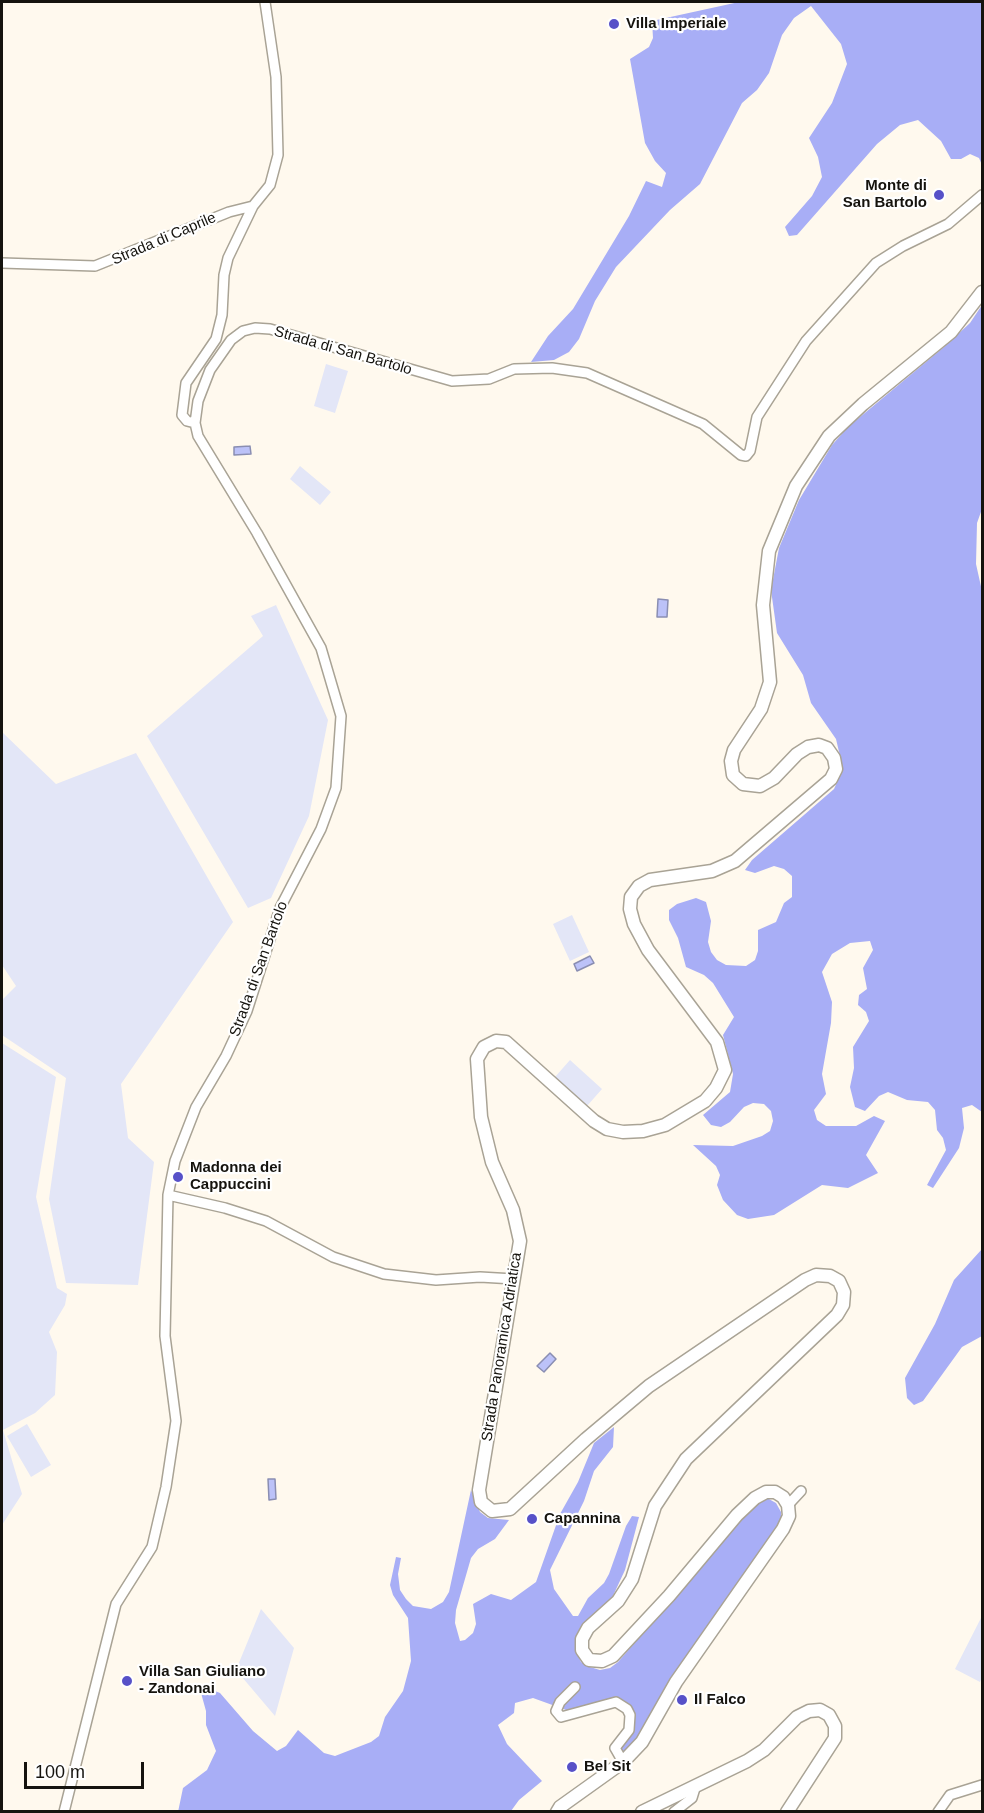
<!DOCTYPE html>
<style>
body{margin:0}
#map{position:relative;width:984px;height:1813px;overflow:hidden;background:#fff9ee;font-family:Helvetica,sans-serif}
canvas{display:block}
.frame{position:absolute;inset:0;border:3px solid #15130e;pointer-events:none}
.scale{position:absolute;left:24px;top:1762px;width:120px;height:27px;box-sizing:border-box;border:3px solid #15130e;border-top:0;padding-left:8px;font-size:18px;line-height:21px;white-space:nowrap;color:#15130e;-webkit-text-stroke:4px #fff;paint-order:stroke}
</style>
<div id="map">
<canvas width="984" height="1813"></canvas>
<div class="frame"></div>
<div class="scale">100 m</div>
</div>
<script>
const c = document.querySelector('canvas').getContext('2d');
c.lineJoin = 'round';
function fill(path, color) { c.fillStyle = color; c.fill(path, 'evenodd'); }
const toPath = rows => new Path2D(rows.map(r => 'M' + r).join(''));
function strokePath(path, color, width, dash) { c.strokeStyle = color; c.lineWidth = width; c.lineCap = dash ? 'butt' : 'round'; c.setLineDash(dash || []); c.stroke(path); }
function label(font, color, halo, rows, align = 'center') {
  c.font = font + ' Helvetica,sans-serif'; c.lineWidth = 4.5; c.setLineDash([]); c.textBaseline = 'middle'; c.strokeStyle = halo; c.fillStyle = color; for (const [text, x, y, turn = 0] of rows) {
    c.save(); c.translate(x, y); c.rotate((+turn || 0) * Math.PI / 180); c.textAlign = isNaN(turn) ? turn : align; if (halo) c.strokeText(text, 0, 0); c.fillText(text, 0, 0); c.restore();
  }
}
const green = toPath([
 [326,364,348,371,335,413,314,406],
 [300,466,331,492,320,505,290,479],
 [276,605,328,720,309,816,271,898,248,908,147,736,263,636,251,616],
 [2,732,56,784,136,753,233,922,121,1084,128,1138,154,1162,138,1285,66,1283,49,1199,66,1078,2,1035,2,1000,16,986,2,965],
 [572,915,589,952,570,961,553,924],
 [2,1043,56,1077,36,1197,57,1288,67,1294,65,1305,49,1332,57,1352,55,1395,35,1413,3,1430,22,1494,2,1525],
 [570,1060,602,1089,587,1106,555,1077],
 [27,1424,51,1465,31,1477,7,1436],
 [261,1609,294,1648,275,1716,236,1670],
 [982,1616,982,1677,980,1682,955,1669]
]);
const forest = toPath([
 [739,2,982,2,982,165,979,158,970,154,961,159,951,159,941,141,918,120,900,125,877,144,797,235,789,236,785,227,812,196,822,177,818,157,809,138,832,103,847,64,841,44,811,6,794,18,782,35,769,73,757,90,742,103,700,184,670,210,616,267,595,301,579,339,569,352,554,360,531,362,548,336,573,309,629,216,646,181,662,187,666,173,655,161,645,143,630,59,649,47,653,38,652,21],
 [982,305,982,509,977,523,976,564,982,591,982,1112,972,1105,962,1108,964,1128,959,1148,933,1188,927,1185,946,1150,943,1138,937,1130,935,1110,928,1102,907,1100,888,1092,879,1096,865,1111,855,1107,850,1087,854,1068,853,1047,869,1021,866,1012,858,1005,859,995,867,989,863,968,873,950,870,941,850,943,832,954,822,972,832,1002,831,1023,822,1074,826,1094,814,1110,817,1120,826,1126,856,1126,874,1116,885,1121,866,1155,878,1173,848,1188,822,1185,774,1215,748,1219,737,1215,723,1200,717,1185,720,1175,716,1166,693,1145,733,1146,762,1136,770,1131,773,1121,771,1111,764,1104,753,1103,744,1107,730,1122,721,1127,711,1125,703,1115,730,1092,733,1074,723,1035,734,1017,713,983,704,975,686,967,678,938,669,920,669,910,677,904,696,898,706,902,711,921,708,942,711,952,717,960,726,965,746,966,755,960,758,951,758,930,776,922,784,903,792,897,792,876,784,869,774,866,755,873,745,870,752,860,834,789,843,769,836,739,811,703,803,675,777,633,771,590,779,548,799,500,832,445,848,427,944,347,970,323],
 [982,1249,982,1336,962,1347,923,1401,914,1405,907,1398,905,1378,935,1324,954,1280],
 [614,1427,613,1447,594,1471,584,1501,550,1570,554,1589,573,1616,578,1616,588,1598,604,1583,609,1574,626,1526,632,1516,639,1517,625,1570,612,1598,579,1632,577,1653,581,1662,590,1667,600,1670,610,1668,618,1662,760,1499,767,1498,776,1503,781,1512,781,1522,639,1740,623,1756,620,1749,631,1709,621,1699,594,1703,569,1711,533,1698,515,1703,514,1713,498,1725,507,1744,542,1781,519,1800,511,1811,178,1812,183,1788,207,1770,216,1751,206,1725,206,1711,201,1693,210,1689,220,1693,253,1731,277,1751,286,1746,298,1730,324,1753,335,1756,371,1742,379,1736,385,1717,403,1691,411,1661,408,1618,393,1595,390,1585,396,1557,401,1558,398,1574,400,1590,406,1599,413,1606,431,1609,443,1602,449,1592,471,1490,480,1512,488,1518,509,1520,495,1539,478,1549,471,1558,456,1610,455,1623,460,1641,465,1640,473,1633,476,1624,473,1604,491,1594,511,1600,536,1582,560,1514,578,1482,594,1443]
]);
const water = toPath([
 [250,446,251,454,234,455,234,447,250,446],
 [658,599,668,600,667,617,657,617,658,599],
 [590,956,594,963,577,971,574,964,590,956],
 [550,1353,556,1359,544,1372,537,1366,550,1353],
 [268,1479,275,1479,276,1499,269,1500,268,1479]
]);
const street = toPath([
 [2,263,95,266,229,212,253,206],
 [195,423,187,421,182,415,186,383,216,339,222,315,224,275,228,258,253,206,270,185,278,155,276,77,265,2],
 [168,1195,225,1208,266,1221,333,1257,384,1274,436,1280,480,1277,514,1279],
 [788,1505,801,1491],
 [575,1687,560,1702,556,1711,561,1717,616,1702,627,1709,630,1715,629,1730,615,1748,623,1762],
 [64,1812,116,1604,152,1547,166,1487,176,1421,165,1336,168,1195,175,1161,196,1107,226,1056,247,1011,280,908,321,829,336,788,341,716,321,648,257,533,198,436,195,423,198,401,210,370,231,340,243,331,255,328,270,329,452,381,489,379,514,369,552,368,587,373,703,424,741,455,746,456,750,451,757,417,806,341,876,263,903,246,948,224,982,195],
 [674,1812,692,1798,696,1785],
 [938,1812,950,1795,982,1785]
]);
const secondary = toPath([
 [557,1812,560,1807,623,1762,642,1742,676,1682,783,1529,789,1516,788,1505,783,1497,775,1492,766,1492,755,1498,737,1515,669,1596,613,1656,602,1661,589,1660,582,1650,582,1639,588,1628,618,1601,632,1579,655,1506,686,1459,837,1315,843,1305,844,1292,839,1281,830,1276,816,1275,805,1280,649,1386,586,1439,510,1509,492,1511,481,1502,479,1490,520,1241,513,1210,492,1162,481,1117,477,1059,484,1047,496,1041,506,1042,594,1121,607,1129,623,1132,643,1131,665,1125,705,1101,716,1088,725,1070,717,1042,648,950,634,924,630,909,631,897,639,886,650,880,712,871,735,861,831,779,836,769,834,758,827,748,819,745,808,747,797,754,774,778,760,786,743,784,733,775,731,761,734,750,761,709,770,682,763,605,769,551,796,486,829,436,863,404,951,332,982,292],
 [642,1812,747,1761,764,1750,797,1717,809,1711,820,1710,829,1715,835,1726,835,1738,787,1812]
]);
const markers = [
 [614,24,6,"#5751c8"],
 [939,195,6,"#5751c8"],
 [178,1177,6,"#5751c8"],
 [532,1519,6,"#5751c8"],
 [127,1681,6,"#5751c8"],
 [682,1700,6,"#5751c8"],
 [572,1767,6,"#5751c8"]
];
const poiNames = [
 ["Villa Imperiale",626,24],
 ["Monte di",927,186,"right"],
 ["San Bartolo",927,203,"right"],
 ["Madonna dei",190,1168],
 ["Cappuccini",190,1185],
 ["Capannina",544,1519],
 ["Villa San Giuliano",139,1672],
 ["- Zandonai",139,1689],
 ["Il Falco",694,1700],
 ["Bel Sit",584,1767]
];
const streetNames = [
 ["Strada di Caprile",164,239,-23],
 ["Strada di San Bartolo",343,351,16],
 ["Strada di San Bartolo",259,969,-70],
 ["Strada Panoramica Adriatica",502,1347,-81]
];
fill(green, '#e3e6f7');
fill(forest, '#a8aef6');
fill(water, '#bcc2f8');
strokePath(water, '#8a8eb2', 1.5);
strokePath(street, '#a9a395', 12);
strokePath(secondary, '#a9a395', 15);
strokePath(street, '#fff', 9);
strokePath(secondary, '#fff', 12);
for (const [x, y, r, color] of markers) { const dot = new Path2D(); dot.arc(x, y, r, 0, 2 * Math.PI); c.fillStyle = color; c.fill(dot); strokePath(dot, '#fff', 2); }
label('bold 15px', '#15130e', '#fff', poiNames, 'left');
label('15px', '#15130e', '#fff', streetNames);
</script>
